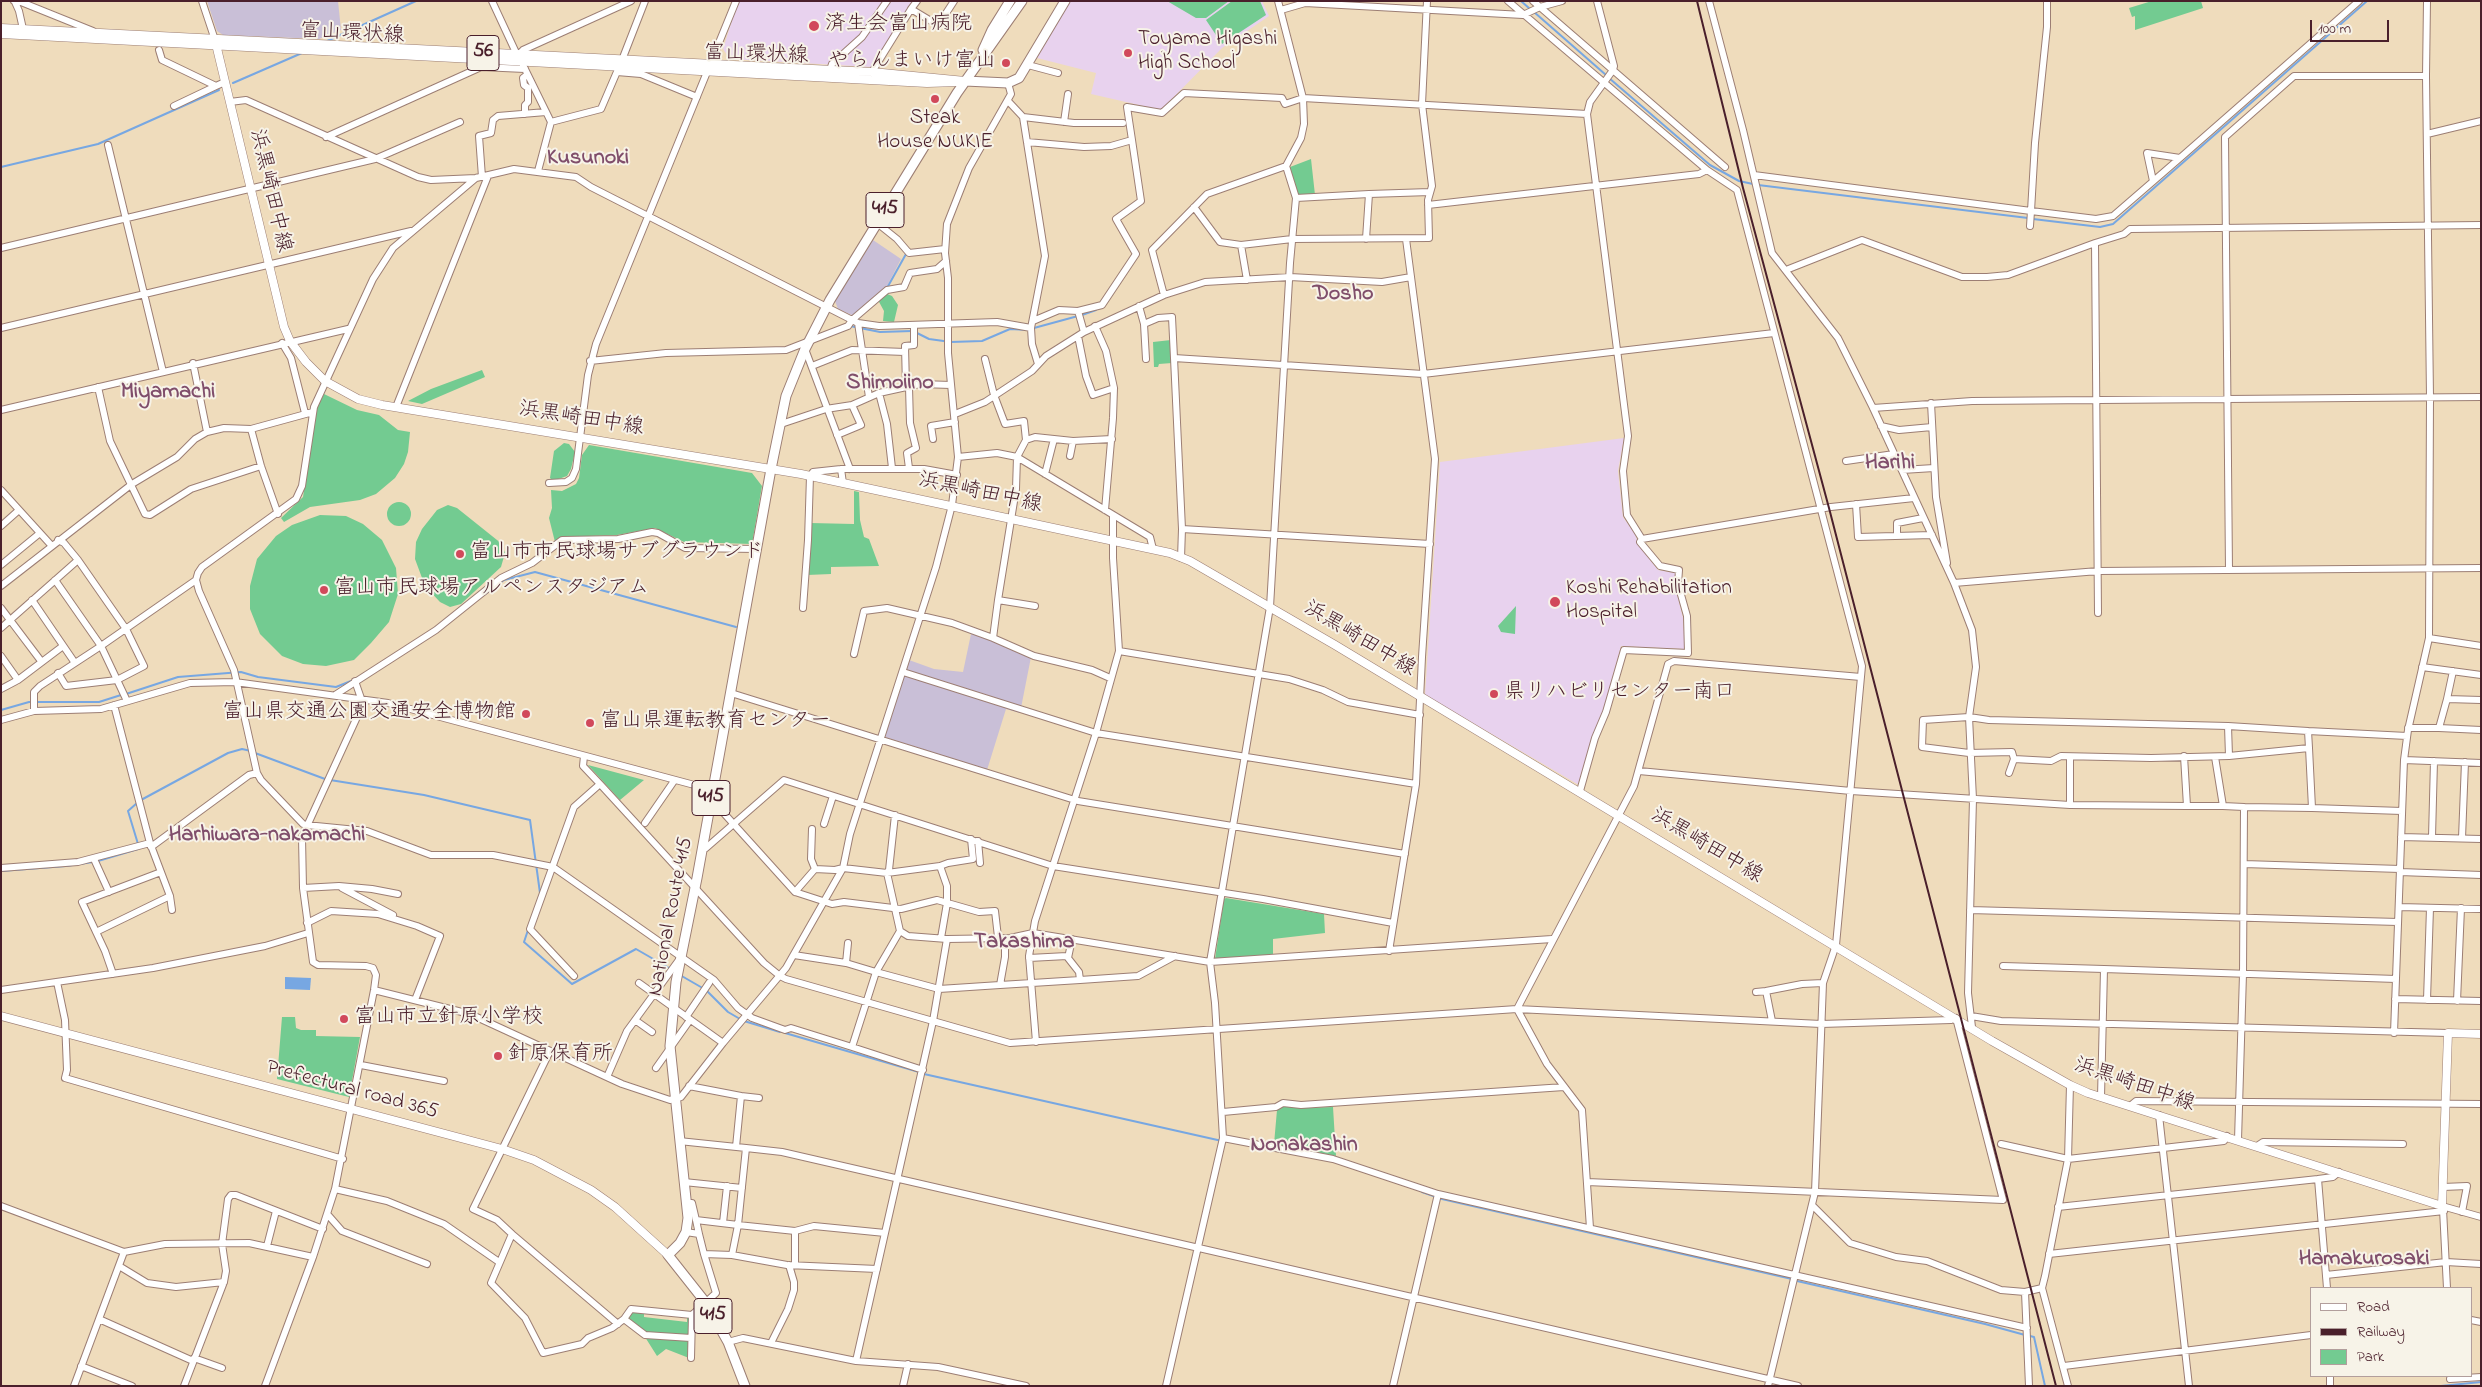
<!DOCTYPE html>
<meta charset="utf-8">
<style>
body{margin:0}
#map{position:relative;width:2482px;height:1387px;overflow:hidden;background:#efdcbc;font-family:"Indie Flower",sans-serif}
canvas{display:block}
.frame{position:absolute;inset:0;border:2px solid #4a1f2b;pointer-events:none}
.legend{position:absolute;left:2310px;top:1287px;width:162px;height:90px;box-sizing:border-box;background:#f7f3e8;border:1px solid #b29e9c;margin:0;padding:6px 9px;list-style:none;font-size:15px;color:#4a1f2b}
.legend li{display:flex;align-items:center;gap:10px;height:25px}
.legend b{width:25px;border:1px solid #b29e9c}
.scale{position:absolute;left:2310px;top:20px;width:79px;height:22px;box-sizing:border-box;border:2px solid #4a1f2b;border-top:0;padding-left:6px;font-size:15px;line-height:18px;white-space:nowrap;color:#4a1f2b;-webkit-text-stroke:4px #f7f3e8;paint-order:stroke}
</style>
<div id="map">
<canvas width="2482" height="1387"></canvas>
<div class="frame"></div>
<ul class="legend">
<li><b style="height:6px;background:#fff"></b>Road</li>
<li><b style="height:6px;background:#4a1f2b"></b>Railway</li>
<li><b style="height:14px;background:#73cb91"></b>Park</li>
</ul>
<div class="scale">100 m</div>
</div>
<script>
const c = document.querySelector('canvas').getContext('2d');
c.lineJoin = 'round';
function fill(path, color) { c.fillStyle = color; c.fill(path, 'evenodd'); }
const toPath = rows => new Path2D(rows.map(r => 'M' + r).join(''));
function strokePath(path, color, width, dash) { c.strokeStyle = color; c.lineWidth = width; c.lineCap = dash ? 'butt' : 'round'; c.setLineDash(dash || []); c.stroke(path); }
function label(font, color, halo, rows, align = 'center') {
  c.font = font + ' "Indie Flower","Klee One",sans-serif'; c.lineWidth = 4; c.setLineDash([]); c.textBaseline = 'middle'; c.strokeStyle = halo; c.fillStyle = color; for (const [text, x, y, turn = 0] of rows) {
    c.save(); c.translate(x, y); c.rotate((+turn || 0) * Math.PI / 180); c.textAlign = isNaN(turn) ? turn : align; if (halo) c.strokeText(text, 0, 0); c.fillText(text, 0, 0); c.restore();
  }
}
const built = toPath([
 [738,1,913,1,914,2,872,67,730,59,723,49],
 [1069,1,1262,1,1269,16,1222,48,1161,110,1091,94,1096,73,1037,58],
 [1624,438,1618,471,1623,517,1635,534,1639,546,1658,570,1675,573,1675,586,1683,618,1685,649,1621,646,1599,726,1579,785,1425,695,1440,462]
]);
const industrial = toPath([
 [207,1,338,1,341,30,319,39,223,35,217,31],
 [873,240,901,259,886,288,854,316,838,309,835,301],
 [971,634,987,638,1031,657,1020,713,1006,709,987,770,885,737,909,660,934,669,963,672]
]);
const green = toPath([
 [1167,1,1229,1,1206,18,1196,18],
 [1232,1,1260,1,1266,15,1222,44,1206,20],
 [2152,1,2201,1,2203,8,2135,30,2135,16,2132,17,2129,8],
 [1311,159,1315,195,1297,196,1290,167],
 [885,293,892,296,898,305,894,322,883,321,884,311,878,300],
 [1171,340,1172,363,1159,364,1158,367,1154,367,1153,342],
 [482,370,485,377,422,404,408,401,431,389],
 [324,394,357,410,379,415,398,430,410,432,408,452,404,464,395,478,376,494,360,500,310,507,284,522,281,518,303,497,317,408],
 [564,443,569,444,575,452,571,469,567,476,553,481,550,478,554,451],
 [589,445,752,473,762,486,752,544,684,542,655,528,617,535,560,537,555,542,549,518,552,508,551,490,562,491,576,484,579,478,582,455],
 [854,491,859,492,860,520,864,537,869,539,879,566,831,567,831,574,807,575,810,523,854,524],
 '387 514a12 12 0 1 1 24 0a12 12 0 1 1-24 0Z',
 [448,505,457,508,502,544,505,553,501,567,461,604,450,607,440,602,425,586,415,559,416,542,422,529,437,510],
 [320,515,346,516,363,524,382,540,396,568,398,594,389,622,371,643,354,660,326,666,303,664,282,656,260,634,250,609,250,586,257,559,276,536,292,525],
 [1516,606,1515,634,1501,632,1498,626],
 [588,765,644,780,620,800],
 [1226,898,1324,914,1325,933,1273,939,1273,955,1215,959,1224,899],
 [282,1017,295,1017,296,1028,301,1030,316,1030,316,1036,360,1037,349,1097,277,1079],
 [1284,1105,1299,1108,1333,1107,1336,1156,1274,1144,1277,1110],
 [632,1311,644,1312,644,1317,687,1322,687,1317,691,1317,689,1358,666,1349,657,1356,645,1337,628,1318]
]);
const water = toPath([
 [285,977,311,978,310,990,285,989]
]);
const stream = toPath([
 [1521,1,1530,9],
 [1534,12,1606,75],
 [327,41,416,1],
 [1609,78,1710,165,1739,181,1753,184],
 [233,83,302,53],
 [1,167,98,144,219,90],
 [1758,185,2028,218],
 [2033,219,2100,227,2113,224,2367,1],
 [887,288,906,254],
 [1082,315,1096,310],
 [850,326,880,332,912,331],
 [1034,328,1078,316],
 [917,333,929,339,951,342,982,341,1010,329,1030,330],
 [484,595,504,580,535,572,736,627],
 [126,694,178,677,241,672,258,677,336,687,351,681],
 [1,710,29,702,99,702,121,695],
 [255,753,325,779],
 [330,780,424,795,530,820,540,893],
 [141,800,228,753,242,749,251,751],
 [137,803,128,811,138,844],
 [98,861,138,849],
 [1,871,66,866,93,862],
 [528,930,524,942,572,984,636,949,669,968],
 [680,975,706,990,728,1012,740,1019],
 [744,1021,780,1032],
 [785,1033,919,1072],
 [924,1074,1222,1141],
 [1422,1192,1442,1199,1792,1279],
 [1797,1281,1985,1324,2025,1335],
 [2030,1336,2034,1337,2045,1386],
 [2441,1386,2481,1382]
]);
const minor = toPath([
 [14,1,21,2,93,31],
 [202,1,215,40],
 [492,1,518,57],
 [917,1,911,9,936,24,941,21,954,1],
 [1508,1,1707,170],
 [1533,1,1725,167],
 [1597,1,1614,66,1613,70,1590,102,1587,114,1628,436,1623,471,1627,515,1642,539,1831,507,1914,498],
 [1709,1,1743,130,1772,253,1838,338,1873,408,1954,583,1972,630,1976,667,1969,717,1973,799,1968,993,1972,1027],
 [2047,1,2047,27,2035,143,2031,211,2096,219,2113,216,2180,158,2147,153,2153,181],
 [15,2,19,11,23,29],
 [1281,10,1305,3,1523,15,1540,7,1562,1],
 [159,50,162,60,216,86,225,82],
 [518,55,523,50,631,1],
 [622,60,645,1],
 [523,65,551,122,538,171],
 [1028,65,1058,73],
 [617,72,641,74,697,97],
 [872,72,911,9],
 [829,73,832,64,862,37,887,1],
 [1008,101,1023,117,1045,256,1031,328,1032,344,1038,364],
 [230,102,246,100,418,177,431,180,476,178,514,169,576,177,591,187,858,323,879,326,997,322,1031,328],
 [174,106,216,86],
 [525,114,525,105,528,102,528,88,524,85,523,78,527,75],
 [1023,117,1074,123,1123,123],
 [551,122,601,109,619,67],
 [1064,122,1068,94],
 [2427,134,2481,121],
 [326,137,481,67,525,69],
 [1132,140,1127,107,1162,113,1184,93,1282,98,1285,104,1303,98,1587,114],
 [1027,142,1084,147,1111,146,1132,140,1141,201,1116,219,1136,254,1102,305,1078,311,1084,332],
 [108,145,163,372],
 [2180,158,2359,1],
 [1754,175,2031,211,2030,226],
 [482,177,479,136,491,133,493,120,498,116,546,112],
 [476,178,393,248,373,279,314,407,302,486,296,499,202,567,198,573,196,580,199,591,234,670,257,773,261,780,303,824,306,825,367,831,431,855,493,855,553,867,714,980,738,1008,752,1018,785,1030,791,1028,852,1047,876,972,939,989,1000,985],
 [1369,194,1430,192],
 [1296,198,1369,194,1366,239],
 [1428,205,1699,174,1707,170,1737,190,1862,666,1836,945,1823,983,1815,1192,1768,1386],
 [1194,207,1220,242,1241,245],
 [877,223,897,239,909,253,945,249],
 [2095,243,2124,234,2130,229,2481,225],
 [1,248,375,159,460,122],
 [1786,270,1862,240,1962,277,1987,277,2008,275,2095,243,2098,613],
 [1247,280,1241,245,1292,239,1429,238,1428,200,1432,186,1422,104,1427,1],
 [1164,295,1152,250,1207,194,1286,166,1301,138,1304,124,1303,98,1278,1],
 [1139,306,1144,324,1158,318,1172,317,1174,358],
 [1033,321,1059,310,1078,311],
 [858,323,869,397],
 [1144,324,1146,359],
 [1095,326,1106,351,1114,388,1113,418,1105,510],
 [1,328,411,231],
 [1078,336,1086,376,1093,395,1114,388],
 [282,343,291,358,305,413],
 [805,349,850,469],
 [985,359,994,395,1005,424,1024,421,1026,440,1017,457,1016,489,998,600,1035,606],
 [590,361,666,353,786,350,848,326,852,320,887,290,904,287,910,273,937,269,946,261],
 [193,363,207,432],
 [812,366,852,350,905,352],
 [98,387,110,441,145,514,150,515,191,489,261,466],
 [906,387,905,346,914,345,914,325],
 [909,387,910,423,916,448,907,453,909,468],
 [879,393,887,424,892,468],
 [1931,403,1936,497,1947,563],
 [396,407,488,176],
 [1873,408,1972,401,2481,397],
 [1,410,348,329],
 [955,414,985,402,1032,371,1046,356,1084,332,1164,295,1205,282,1290,277,1382,282,1411,277],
 [781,424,826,409,852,405,879,393,920,384,951,385],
 [1881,426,1899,430,1932,427],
 [251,429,261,466,278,514],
 [837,435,861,425,852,405],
 [933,439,931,426,955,422],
 [1054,439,1073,441,1070,456],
 [1026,440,1035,437,1054,439,1045,474],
 [1073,441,1112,439],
 [958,457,997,453,1017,457,1150,537,1153,549],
 [1846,461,1894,454],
 [1902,470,1934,468],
 [549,483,566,482,572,478,576,469,588,375,596,344,736,1],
 [843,483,841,469,924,469,957,475],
 [1,490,51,545],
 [1856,504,1858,537,1932,535],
 [1,526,19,510],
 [1182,529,1174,358,1423,374,1774,333],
 [1897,536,1897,523,1923,518],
 [1181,558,1182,529,1430,544],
 [1,565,40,533],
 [2229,570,2225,137,2294,76,2426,76],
 [55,580,101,646,127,701],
 [1954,583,2098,571,2481,568],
 [1,586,132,484,177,457,195,439,207,432,224,428,251,429,313,412],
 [32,600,75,663],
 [998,600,993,638,1034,656,1092,670,1110,678],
 [1,608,41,661],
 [803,608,808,540,810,476,813,472,841,469],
 [1,628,78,560],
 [2429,638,2481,646],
 [1119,651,1289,679,1323,690,1348,702,1420,715],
 [854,654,864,611,887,608,952,623,993,638],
 [1,656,18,680],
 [2422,667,2481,675],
 [2453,671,2447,699,2481,700],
 [903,672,1096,733,1416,784],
 [58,673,66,686,117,680,144,666,126,629,78,560,64,543,58,540],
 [1,689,18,680,63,646],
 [731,693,1078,801,1405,854],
 [335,695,436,630,501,578,532,563,562,540,618,539,652,532,658,533,685,548,757,549],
 [2447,699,2439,728,2481,730],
 [114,705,150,843,170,896,172,910],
 [34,711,34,692,40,686,101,646,196,580],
 [1969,717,1989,720,2228,726,2229,756,2151,758,2061,756,2051,761,2014,759,2012,752,1969,753,1922,747,1923,720,1969,717],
 [1,720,34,711,101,709,190,683,235,682,388,703,713,790],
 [2228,726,2308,731,2309,748,2229,756],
 [2408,728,2439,728],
 [2308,731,2407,736],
 [584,756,583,766,600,784],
 [2184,756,2187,806,2223,806],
 [2070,757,2070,805,2187,806],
 [2215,757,2223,806,2244,807,2243,974,2238,1140],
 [2404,760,2481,763],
 [1639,771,1851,791,2070,805],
 [2009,773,2014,759],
 [1580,791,1595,738,1606,712,1624,650,1688,653,1687,616,1678,584,1679,570,1660,566,1640,542,1642,539],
 [711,799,795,892,832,904,844,902,901,909,937,900,979,912,995,911,998,937],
 [2244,807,2312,808,2309,748],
 [2312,808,2402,811],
 [895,815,889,870,887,873,900,931,908,936,947,939,1010,938,1033,933,1210,962,1552,939],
 [645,823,674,781],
 [824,824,833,796],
 [2401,837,2481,839],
 [2432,837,2434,761],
 [2462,838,2465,762],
 [978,841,980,863],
 [151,847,249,775,257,773],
 [702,849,706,848,784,780,1053,866,1263,899,1393,923],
 [94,859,109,892],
 [2244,864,2400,869],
 [940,866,947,886,947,903,941,938],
 [1,868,78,862,150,843],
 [815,869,835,870,843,868,887,873,940,866,948,863,973,859,971,839],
 [2400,872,2481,875],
 [303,888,339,886,372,889,398,894],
 [342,888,393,915],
 [795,892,815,869,811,859,812,829],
 [2399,907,2481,909],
 [1970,910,2398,922],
 [307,923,331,911,378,914,417,926,440,936,415,1000],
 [96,932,170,896],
 [1005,938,1005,957,1000,985,1080,980],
 [1072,939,1068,958,1079,972,1080,980,1138,976,1175,956],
 [848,943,846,963,876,972,900,931],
 [1389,951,1416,784,1422,657,1435,459,1406,239],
 [794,955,846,963],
 [1029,958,1067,956],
 [2003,966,2104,969,2101,1097],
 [2104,969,2396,979],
 [113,974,105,951,82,902,161,872],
 [574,976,530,929,574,807,600,784,764,963,780,976,786,979,1010,1043,1517,1009,1821,1024,1951,1020,1956,1018,2003,1200,1587,1182],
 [57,982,65,1020,67,1070,65,1078,343,1159],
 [639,983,723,1043],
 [1,990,153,968,265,946,308,933],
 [374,990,470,1014,622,1084,670,1100,681,1097,723,1043,786,968,843,868,850,834,936,567,952,505,958,457,948,353,948,278,945,253,947,224,969,168,1011,94,1008,83],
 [1756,992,1766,991],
 [2395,999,2481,1001],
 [2427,1000,2430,908],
 [2457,1001,2461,908],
 [1517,1009,1634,786,1668,664,1674,661,1861,677],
 [1517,1009,1547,1064,1582,1110,1590,1228],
 [1971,1016,2001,1021,2448,1033],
 [686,1017,709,983],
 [635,1020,652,1032],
 [1772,1021,1766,991,1802,984,1823,983],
 [2394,1033,2404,760,2408,730,2429,638,2430,397,2426,76,2427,1],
 [1036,1042,1029,956,1035,921,1096,733,1119,651,1113,558,1113,515],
 [852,1047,923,1070],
 [361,1065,444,1081],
 [656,1068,690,1020],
 [607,1077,627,1031,681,957],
 [689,1086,741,1096],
 [2130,1106,2136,1101,2481,1104],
 [1223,1112,1276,1107,1283,1103,1301,1105,1564,1087],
 [2159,1115,2189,1386],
 [1223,1138,1333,1159,1438,1194,2027,1328],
 [679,1141,746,1148,738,1225,696,1220,699,1234],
 [2001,1144,2068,1159,2224,1141,2227,1136],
 [2257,1146,2263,1142,2403,1144],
 [736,1147,741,1096,759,1098],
 [746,1148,782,1152,1798,1386],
 [684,1182,742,1188],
 [2443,1187,2467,1186,2462,1212],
 [335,1189,387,1201,444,1224,499,1262],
 [687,1203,692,1203,696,1220],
 [1812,1205,1850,1243,1896,1257,1927,1261,2001,1290,2025,1292,2029,1386],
 [1,1206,124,1252,165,1244,249,1243,313,1257],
 [2442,1206,2481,1217],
 [2058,1207,2318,1179],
 [2443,1209,2447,1288],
 [328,1215,342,1231,427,1264],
 [723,1223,727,1186],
 [795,1231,814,1226,885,1233],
 [686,1232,699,1234,704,1254,732,1255,787,1265,877,1269],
 [512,1234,497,1220,473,1209,550,1051],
 [267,1246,276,1211],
 [2049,1254,2444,1211],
 [732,1255,738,1225,795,1231,795,1265],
 [119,1266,147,1283,176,1287,224,1282],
 [2326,1275,2446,1262,2481,1264],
 [2042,1288,2068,1386],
 [2327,1288,2318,1179,2333,1177,2339,1172],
 [2025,1292,2042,1288,2045,1276,2068,1159,2070,1085],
 [99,1319,193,1361],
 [2471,1320,2481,1322],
 [618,1324,512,1234,491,1283,525,1318,543,1353,582,1344,588,1338,612,1328,624,1319],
 [691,1338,645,1335,624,1319,631,1309,692,1315],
 [728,1342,743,1338,856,1361,938,1367,1026,1386],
 [771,1343,788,1309,794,1290,794,1282,789,1265],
 [194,1358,222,1368],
 [691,1358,692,1315,716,1293,704,1254],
 [856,1361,933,1021,947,939],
 [81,1366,132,1386],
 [2064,1366,2311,1335],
 [2330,1376,2330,1386],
 [2450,1379,2481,1377],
 [74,1386,124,1252],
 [184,1386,224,1282,226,1271,222,1244,228,1199,231,1195,236,1195,323,1229],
 [265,1386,313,1257,335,1189,374,990,376,975,373,968,366,966,318,965,313,962,303,888,302,837,363,704,355,681],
 [903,1386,908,1364],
 [1166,1386,1223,1138,1215,1003,1210,962,1270,607,1290,263,1296,198,1286,166],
 [1393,1386,1438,1194]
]);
const major = toPath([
 [1,28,872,72,965,81],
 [1,34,927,83,958,82],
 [215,40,284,327,290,341,306,362,325,381,358,399,382,405,801,474,1170,553,1190,561,1335,645,1992,1041,2070,1085,2088,1093,2442,1206,2448,1033,2481,1034],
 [1,1016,502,1149,534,1160,591,1190,615,1207,668,1255]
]);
const highway = toPath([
 [983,50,992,30,1010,1],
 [965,81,1008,83,1019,78,1065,1],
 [745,1386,728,1342,706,1303,668,1255,680,1243,686,1232,688,1218,670,1046,676,982,697,878,771,469,786,396,805,349,830,300,957,93,1022,1]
]);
const rail = toPath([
 [1697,1,1743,188,1829,508,2056,1386]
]);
const markers = [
 [814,26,6,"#d1495b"],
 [1128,53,5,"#d1495b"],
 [1006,63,5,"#d1495b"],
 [935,99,5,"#d1495b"],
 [460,554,5,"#d1495b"],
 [324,590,5,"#d1495b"],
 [1555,602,6,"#d1495b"],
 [1494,694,5,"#d1495b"],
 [526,714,5,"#d1495b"],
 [590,723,5,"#d1495b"],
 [344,1019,5,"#d1495b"],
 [498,1056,5,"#d1495b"]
];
const shields = [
 [483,53,32],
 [885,210,38],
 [711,798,38],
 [713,1316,38]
];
const shieldNames = [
 ["56",483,53],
 ["415",885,210],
 ["415",711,798],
 ["415",713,1316]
];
const poiNames = [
 ["済生会富山病院",825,26],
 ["Toyama Higashi",1138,41],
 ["High School",1138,65],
 ["やらんまいけ富山",996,63,"right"],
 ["Steak",935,120,"center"],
 ["House NUKIE",935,144,"center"],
 ["富山市市民球場サブグラウンド",470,554],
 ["富山市民球場アルペンスタジアム",334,590],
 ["Koshi Rehabilitation",1566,590],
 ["Hospital",1566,614],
 ["県リハビリセンター南口",1504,694],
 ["富山県交通公園交通安全博物館",516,714,"right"],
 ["富山県運転教育センター",600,723],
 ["富山市立針原小学校",354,1019],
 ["針原保育所",508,1056]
];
const streetNames = [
 ["富山環状線",352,35,3],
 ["富山環状線",756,56,2],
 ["浜黒崎田中線",269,191,77],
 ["浜黒崎田中線",581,420,9],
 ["浜黒崎田中線",980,494,12],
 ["浜黒崎田中線",1359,640,31],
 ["浜黒崎田中線",1706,847,31],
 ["National Route 415",672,917,-79],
 ["浜黒崎田中線",2134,1086,19],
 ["Prefectural road 365",352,1091,15]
];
const neighbourhoodNames = [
 ["Kusunoki",588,159],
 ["Dosho",1343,295],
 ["Shimoiino",890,384],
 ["Miyamachi",168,393],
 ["Harihi",1890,464],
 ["Harhiwara-nakamachi",267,836],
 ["Takashima",1024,943],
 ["Nonakashin",1304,1146],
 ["Hamakurosaki",2364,1260]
];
fill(built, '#e8d2ee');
fill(industrial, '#c9bfd7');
fill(green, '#73cb91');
fill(water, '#77a7e2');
strokePath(stream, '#77a7e2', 2);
strokePath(minor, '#9c7e74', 8);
strokePath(major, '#9c7e74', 9);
strokePath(highway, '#9c7e74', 11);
strokePath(minor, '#fff', 6);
strokePath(major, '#fff', 8);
strokePath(highway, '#fff', 9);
strokePath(rail, '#4a1f2b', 2);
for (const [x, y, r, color] of markers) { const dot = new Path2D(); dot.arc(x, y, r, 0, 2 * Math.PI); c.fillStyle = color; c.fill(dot); strokePath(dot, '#f7f3e8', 2); }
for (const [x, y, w] of shields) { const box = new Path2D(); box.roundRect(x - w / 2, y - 17.5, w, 35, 4); c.fillStyle = '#f7f3e8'; c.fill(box); strokePath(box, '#4a1f2b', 1); }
label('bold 20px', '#4a1f2b', null, shieldNames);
label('21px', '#4a1f2b', '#f7f3e8', poiNames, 'left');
label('21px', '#4a1f2b', '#f7f3e8', streetNames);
label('bold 22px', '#804e6b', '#f7f3e8', neighbourhoodNames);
</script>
